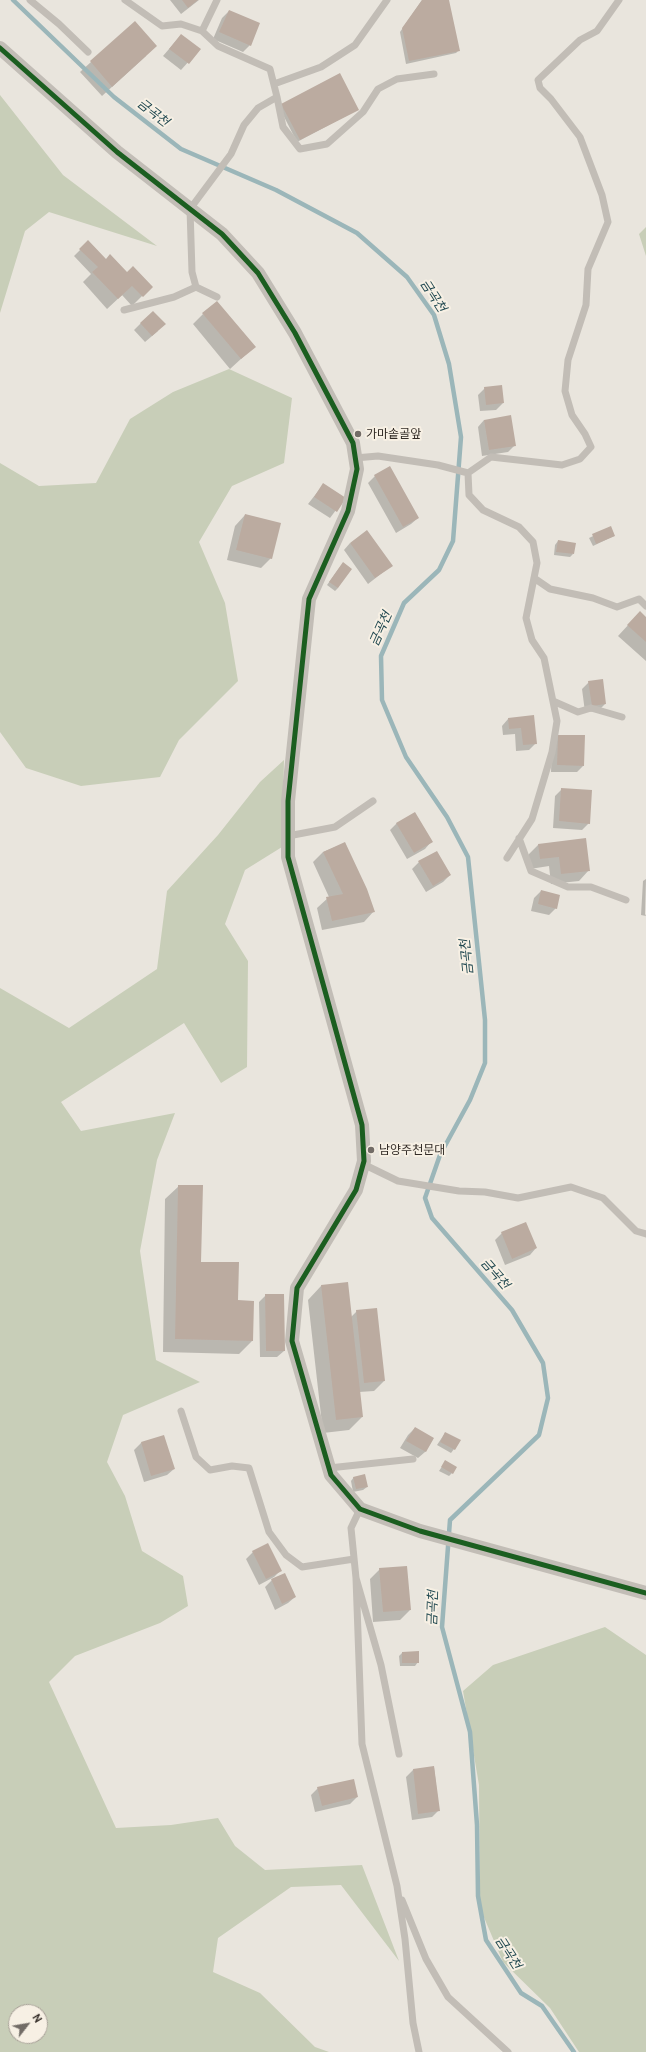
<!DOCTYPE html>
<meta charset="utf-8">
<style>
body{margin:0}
#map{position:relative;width:646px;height:2052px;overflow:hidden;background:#e9e5dd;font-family:Cabin,sans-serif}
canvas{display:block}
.north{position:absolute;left:8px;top:2004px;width:40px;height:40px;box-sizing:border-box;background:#f7f0e4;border:1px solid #a8a198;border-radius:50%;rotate:59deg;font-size:11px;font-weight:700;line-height:16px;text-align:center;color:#322b26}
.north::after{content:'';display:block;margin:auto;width:14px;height:18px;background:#726c66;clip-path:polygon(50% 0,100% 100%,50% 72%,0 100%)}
</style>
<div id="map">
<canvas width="646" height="2052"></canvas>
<div class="north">N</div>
</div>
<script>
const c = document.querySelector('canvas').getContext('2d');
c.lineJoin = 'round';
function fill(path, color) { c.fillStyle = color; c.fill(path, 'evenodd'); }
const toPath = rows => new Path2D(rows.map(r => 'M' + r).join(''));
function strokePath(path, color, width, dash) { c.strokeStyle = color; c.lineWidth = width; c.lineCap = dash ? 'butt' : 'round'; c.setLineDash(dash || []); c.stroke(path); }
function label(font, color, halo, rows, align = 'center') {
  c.font = font + ' Cabin,"Noto Sans KR",sans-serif'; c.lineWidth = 4; c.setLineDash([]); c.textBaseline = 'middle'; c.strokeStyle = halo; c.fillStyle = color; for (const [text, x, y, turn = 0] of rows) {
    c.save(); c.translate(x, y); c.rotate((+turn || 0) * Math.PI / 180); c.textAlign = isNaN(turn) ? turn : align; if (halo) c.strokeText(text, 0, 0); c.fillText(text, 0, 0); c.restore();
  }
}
const green = toPath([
 [0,95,63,175,157,246,49,212,25,231,0,313],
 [646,227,646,256,639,234],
 [229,369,292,398,284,463,232,486,199,542,225,603,238,681,179,740,160,777,81,786,26,768,0,732,0,463,39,486,96,483,130,419,173,392],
 [284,760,282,847,245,870,225,924,248,961,247,1067,221,1083,184,1023,61,1102,81,1131,175,1113,157,1160,140,1251,156,1360,200,1382,123,1415,107,1462,125,1496,142,1551,183,1576,188,1606,160,1623,75,1656,49,1682,116,1828,171,1825,218,1818,235,1846,265,1870,362,1865,399,1961,341,1885,291,1887,218,1938,213,1972,260,1993,315,2047,329,2052,0,2052,0,988,69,1028,157,969,167,891,218,835,260,782],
 [16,2012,40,2012,40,2036,16,2036],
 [605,1627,646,1655,646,2052,579,2052,550,2008,503,1962,480,1908,479,1785,463,1691,493,1665]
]);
const shadow = toPath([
 [170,0,199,0,181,14],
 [422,0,448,0,459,50,456,53,406,64,400,32],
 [229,11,250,45,243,52,213,39,222,18],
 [135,22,146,56,102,96,80,72],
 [175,42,199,50,181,70,163,56],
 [282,104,357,110,297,142,279,107],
 [88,242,106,260,151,287,132,306,122,295,107,309,83,282,91,274,74,256],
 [203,314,254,347,230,369,193,324],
 [141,323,158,331,145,342,134,330],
 [485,388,503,403,496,410,480,411,478,395],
 [484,420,515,445,508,452,482,456,478,427],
 [390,468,418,518,411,524,396,533,368,483,375,476],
 [323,485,345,498,330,518,308,504],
 [245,515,271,558,261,568,227,560,235,526],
 [610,528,614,536,593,546,589,538],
 [558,541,573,554,570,557,554,555,555,545],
 [350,543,391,566,368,584,344,550],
 [340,567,338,588,335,591,327,585],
 [646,618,646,661,618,636,630,623],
 [589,682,605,704,598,711,585,712,582,689],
 [533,716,536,743,529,750,516,751,515,734,503,735,502,726,508,719],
 [558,736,583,766,577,772,551,772,552,742],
 [562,789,589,823,582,830,553,828,555,796],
 [397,823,431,842,425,849,407,859,390,830],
 [585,839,589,870,579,881,551,884,549,866,530,869,528,855,538,845],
 [345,843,374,911,364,922,322,930,317,908,329,897,313,862,323,852],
 [436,852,450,875,443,882,426,892,412,869,419,862],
 [646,879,645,914,646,916,641,915,643,881],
 [541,891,556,908,549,915,531,911,534,898],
 [179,1186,200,1263,237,1301,252,1341,239,1354,163,1352,165,1199],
 [502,1233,536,1248,530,1255,505,1265,495,1240],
 [347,1283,351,1317,357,1311,384,1381,374,1391,359,1392,362,1417,349,1430,323,1433,308,1300,321,1286],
 [266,1295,284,1351,277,1357,260,1357,259,1302],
 [415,1428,433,1439,425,1452,418,1458,400,1448,408,1435],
 [445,1433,454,1449,451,1453,437,1445],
 [164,1437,174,1469,167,1475,144,1482,134,1450,141,1443],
 [445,1462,452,1473,449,1476,439,1471],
 [354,1477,367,1487,363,1490,353,1492,351,1481],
 [253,1552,280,1571,274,1577,259,1585,246,1559],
 [380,1569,410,1610,400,1620,373,1622,370,1579],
 [272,1580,295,1597,288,1603,275,1610,265,1587],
 [402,1653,418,1662,415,1666,400,1666,399,1656],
 [434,1767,439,1810,432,1817,412,1820,406,1777,413,1770],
 [318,1788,357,1797,350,1804,315,1812,311,1795]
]);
const stream = toPath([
 [13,0,114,97,181,149,276,190,357,233,407,277,434,315,449,364,461,437,453,541,439,570,404,603,381,656,382,700,406,757,447,817,468,857,485,1020,485,1063,470,1100,440,1155,425,1198,432,1218,512,1310,543,1363,548,1398,539,1435,450,1520,442,1627,470,1732,477,1825,478,1896,486,1940,521,1993,542,2006,574,2052]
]);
const building = toPath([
 [182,0,198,0,188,8],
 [422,0,449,0,460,51,409,61,402,28],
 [229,10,260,23,251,46,219,32],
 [135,21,157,46,112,87,90,61],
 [181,34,201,49,189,64,169,49],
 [340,73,359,110,300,140,281,104],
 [88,240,106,259,110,254,127,272,133,266,153,287,143,297,132,286,118,299,92,272,98,267,79,249],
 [217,301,256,347,241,359,202,313],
 [153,311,166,324,152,336,140,323],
 [502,385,504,403,486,405,484,387],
 [511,415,516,446,489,450,484,420],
 [390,466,419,518,403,527,374,475],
 [323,483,346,498,337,512,314,497],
 [245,514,281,523,272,559,236,550],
 [611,526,615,536,596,544,592,534],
 [367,530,393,566,375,578,350,543],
 [558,540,576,543,574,554,556,552],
 [343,562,352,569,338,588,329,582],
 [640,611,646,617,646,642,627,625],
 [603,679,606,704,592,706,588,681],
 [534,715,537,744,523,745,521,728,509,729,508,718],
 [558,735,585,735,584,766,557,765],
 [561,788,592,790,590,824,559,821],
 [415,812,433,842,414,853,396,823],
 [586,838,590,871,561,874,559,857,540,859,538,844],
 [345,842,367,889,375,912,332,921,326,897,343,894,323,852],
 [437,851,451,875,433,886,418,861],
 [541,890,560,895,557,909,538,904],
 [178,1185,203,1185,201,1262,239,1262,238,1300,254,1301,253,1341,175,1339],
 [526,1222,537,1248,512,1259,501,1232],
 [348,1282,363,1417,336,1420,321,1285],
 [265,1294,284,1294,285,1351,266,1351],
 [377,1308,385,1381,364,1383,356,1310],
 [415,1427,434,1438,426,1452,406,1441],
 [445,1432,461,1440,455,1450,440,1442],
 [164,1435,175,1469,151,1476,141,1442],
 [445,1460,457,1467,453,1474,441,1467],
 [365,1474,368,1487,356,1489,353,1477],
 [268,1543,282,1571,266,1579,252,1551],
 [407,1566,411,1610,383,1612,379,1568],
 [285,1573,296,1597,282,1604,271,1579],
 [419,1651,419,1663,402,1663,402,1652],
 [434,1766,440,1811,418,1814,413,1769],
 [354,1779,358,1797,322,1806,317,1787]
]);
const service = toPath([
 [30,0,59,24,88,52],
 [125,0,162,26,181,24,202,31,218,46,270,69,277,97,258,108,244,125,231,154,190,209,192,272,196,287,217,297],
 [202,31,217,0],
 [274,84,321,67,355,45,387,0],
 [277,97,283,127,300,149,327,144,363,112,378,89,397,79,434,74],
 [124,310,174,297,196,287],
 [355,458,378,456,438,465,468,473,491,457,562,465,580,459,591,447,585,434,572,415,565,391,568,360,586,305,588,269,608,222,602,195,580,137,551,99,540,88,538,80,580,40,597,31,619,0],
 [468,473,469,495,483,510,519,527,533,542,537,563,526,618,532,640,544,658,557,721,552,752,532,819,507,858],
 [534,578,550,589,593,598,617,607,639,599,646,606],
 [553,701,578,712,591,708,622,717],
 [288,836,335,827,373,801],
 [519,838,531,871,568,887,591,887,626,900],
 [363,1164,398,1181,459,1191,485,1192,518,1198,571,1187,603,1198,636,1231,646,1234],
 [181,1411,196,1457,210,1470,232,1466,249,1468,269,1532,286,1555,302,1567,354,1559],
 [329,1468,413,1459],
 [360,1509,351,1528,356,1578,381,1665,399,1754],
 [356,1578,362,1744,397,1886,405,1939,413,2023,419,2052],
 [402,1900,426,1959,448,1997,508,2052]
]);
const minor = toPath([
 [0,48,117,152,222,234,258,273,295,333,353,443,357,469,348,511,309,599,288,801,288,857,362,1125,364,1161,356,1190,297,1288,292,1341,331,1475,360,1509,420,1531,646,1593]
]);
const cycleway = toPath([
 [0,48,117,152,222,234,258,273,295,333,353,443,357,469,348,511,309,599,288,801,288,857,362,1125,364,1161,356,1190,297,1288,292,1341,331,1475,360,1509,420,1531,646,1593]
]);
const markers = [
 [358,434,4,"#726c66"],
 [371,1150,4,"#726c66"]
];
const poiNames = [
 ["가마솥골앞",366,434],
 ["남양주천문대",379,1150]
];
const waterNames = [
 ["금곡천",153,113,38],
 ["금곡천",433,296,57],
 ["금곡천",381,629,-66],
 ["금곡천",467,957,-96],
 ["금곡천",495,1274,49],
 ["금곡천",433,1608,-88],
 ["금곡천",508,1953,57]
];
fill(green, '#c8ceb8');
fill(shadow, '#0003');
strokePath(stream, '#9bb6b9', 4.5);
fill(building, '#bbaba0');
strokePath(service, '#c2bdb6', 7);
strokePath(minor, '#c2bdb6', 14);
strokePath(cycleway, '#1b5e20', 5);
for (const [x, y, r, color] of markers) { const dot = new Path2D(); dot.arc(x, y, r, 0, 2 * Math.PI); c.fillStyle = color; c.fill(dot); strokePath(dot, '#f7f0e4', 1.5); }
label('12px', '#322b26', '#f7f0e4', poiNames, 'left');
label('italic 13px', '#1f474f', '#f7f0e4', waterNames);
</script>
